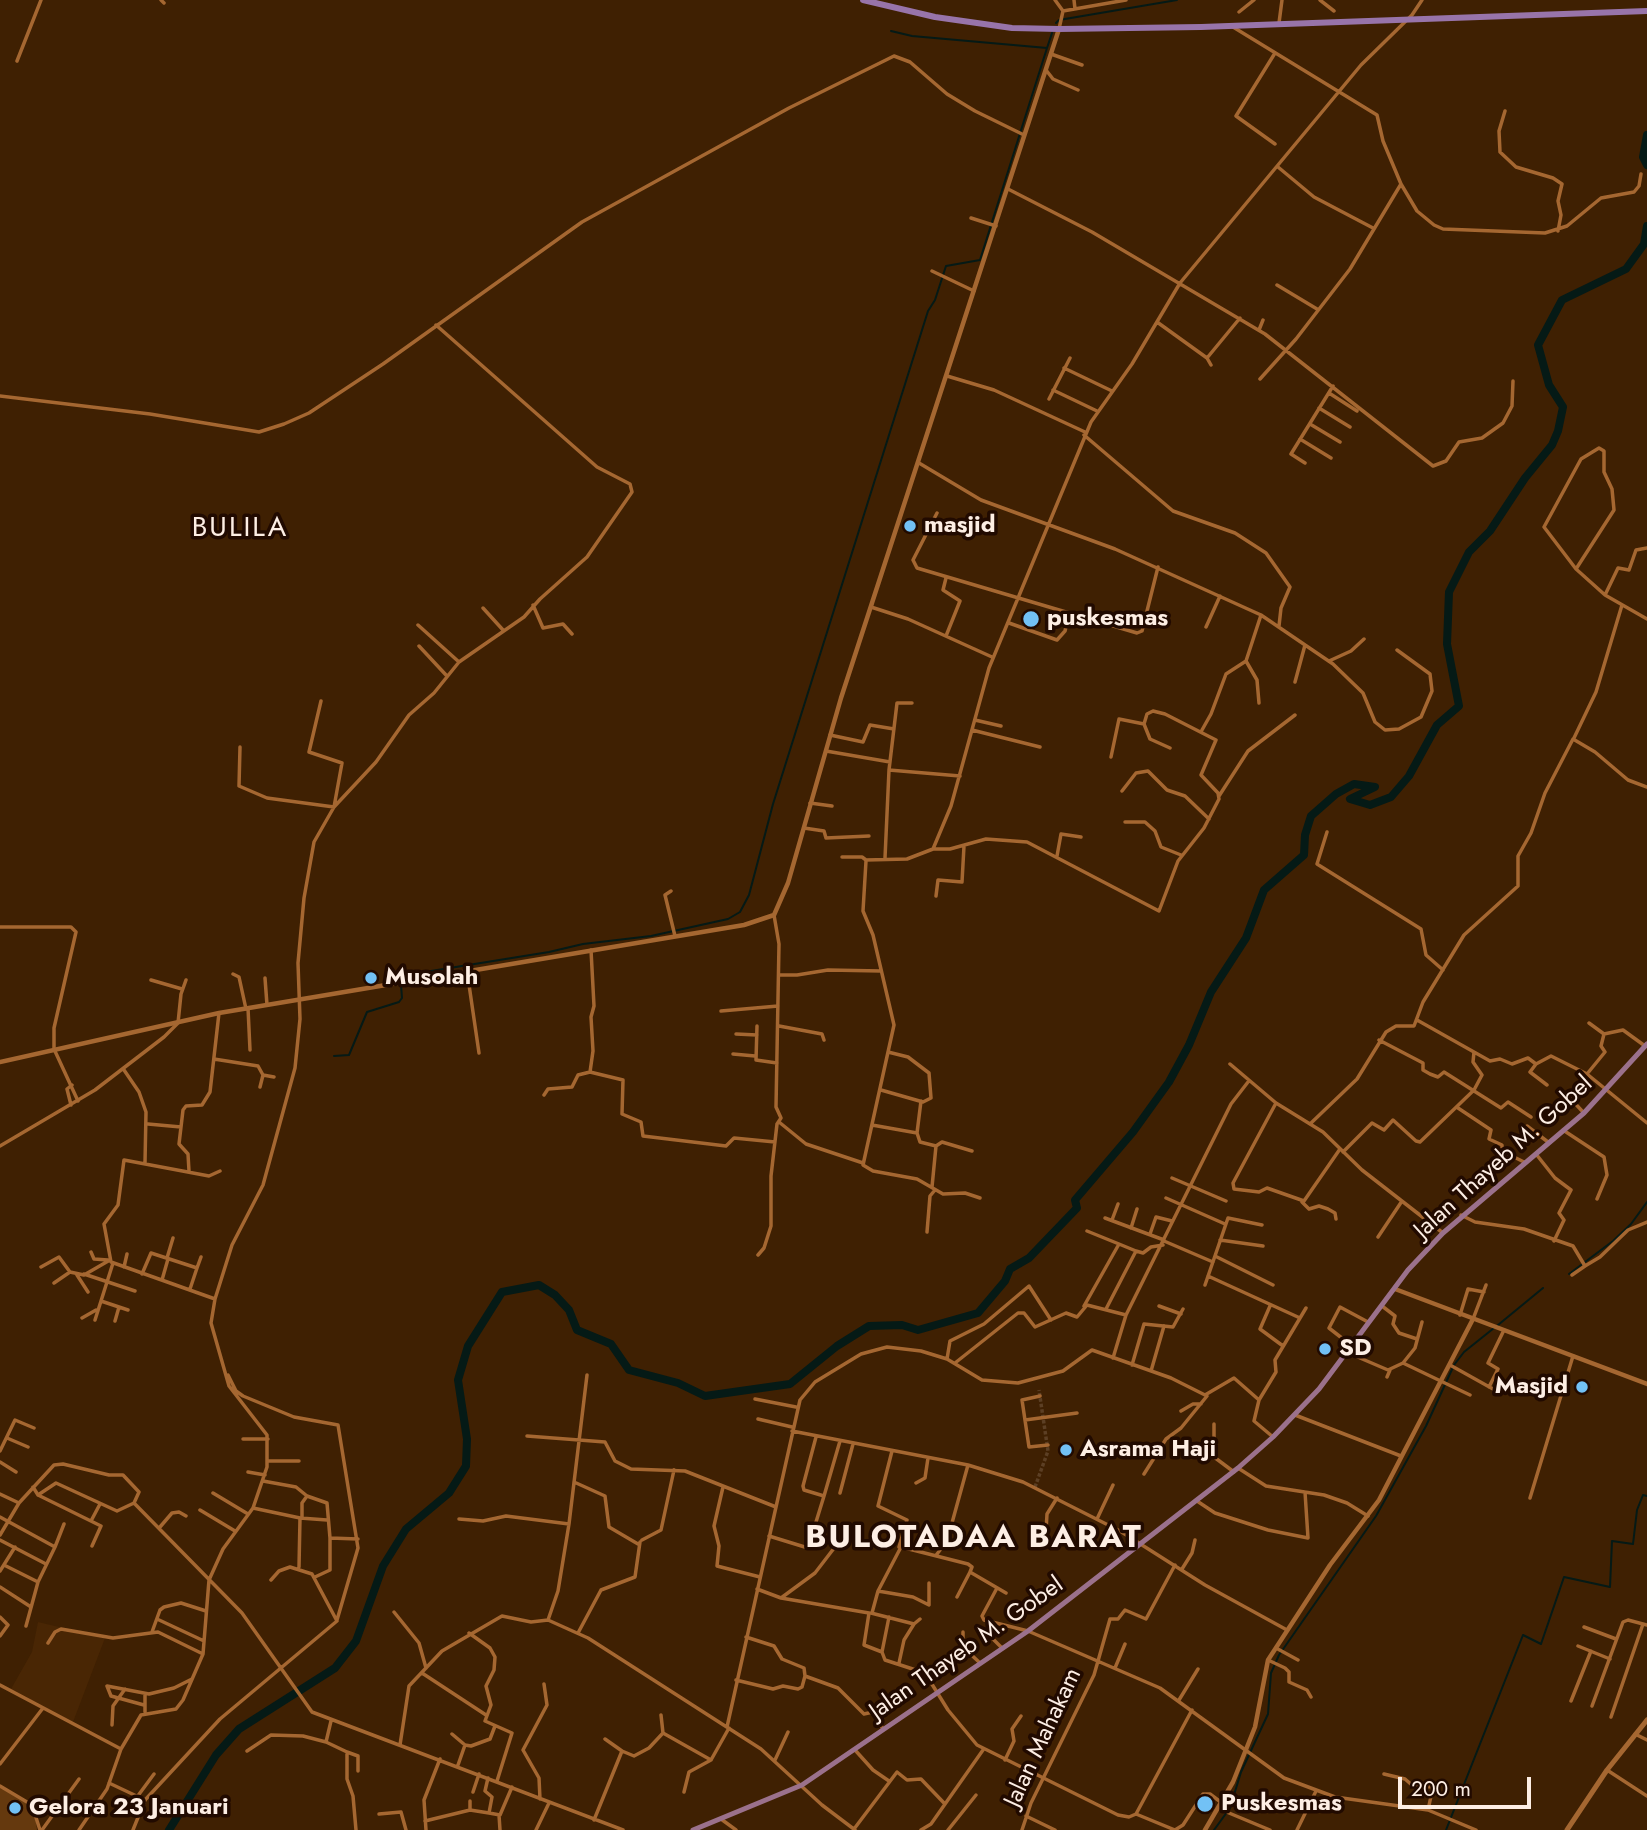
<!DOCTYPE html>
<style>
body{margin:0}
#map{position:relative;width:1647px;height:1830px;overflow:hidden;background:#3f2002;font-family:Jost,sans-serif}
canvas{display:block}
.scale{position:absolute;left:1398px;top:1777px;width:133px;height:32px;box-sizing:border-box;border:4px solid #fdeee4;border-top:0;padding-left:9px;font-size:21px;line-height:24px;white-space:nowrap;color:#fdeee4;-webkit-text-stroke:5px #210a00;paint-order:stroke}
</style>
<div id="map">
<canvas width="1647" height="1830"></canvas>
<div class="scale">200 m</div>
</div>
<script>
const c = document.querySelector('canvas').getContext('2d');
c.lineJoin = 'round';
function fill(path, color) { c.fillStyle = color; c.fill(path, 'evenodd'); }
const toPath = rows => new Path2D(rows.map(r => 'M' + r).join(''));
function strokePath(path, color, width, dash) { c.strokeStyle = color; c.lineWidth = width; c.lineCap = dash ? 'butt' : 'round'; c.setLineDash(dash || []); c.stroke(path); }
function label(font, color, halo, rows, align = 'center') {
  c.font = font + ' Jost,sans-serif'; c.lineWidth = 7; c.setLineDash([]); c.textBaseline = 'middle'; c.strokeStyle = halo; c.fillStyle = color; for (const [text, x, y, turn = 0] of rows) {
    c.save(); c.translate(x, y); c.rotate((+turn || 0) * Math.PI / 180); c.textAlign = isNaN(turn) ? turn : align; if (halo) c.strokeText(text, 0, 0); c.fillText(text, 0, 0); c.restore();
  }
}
const built = toPath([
 [38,1622,105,1638,73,1722,11,1689,32,1652]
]);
const green = toPath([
 [0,1786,27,1802,35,1813,37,1830,0,1830]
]);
const stream = toPath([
 [1056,23,1059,20,1177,0],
 [891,31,912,36,1047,48,1052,33],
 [401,980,400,976,549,952,583,944,651,936,728,919,740,912,749,895,773,804,928,311,935,300,946,266,980,260,1047,48],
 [334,1056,349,1055,367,1012,399,1002,402,998,401,985],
 [1569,1274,1613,1241,1631,1224,1647,1202],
 [1498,1325,1543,1288],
 [1214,1830,1230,1808,1241,1772,1268,1714,1271,1673,1279,1655,1376,1516,1426,1426,1454,1365,1464,1352,1494,1328],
 [1446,1830,1523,1635,1541,1644,1564,1577,1610,1587,1612,1541,1633,1544,1637,1510,1643,1495,1647,1496]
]);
const river = toPath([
 [1647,135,1643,157,1647,165],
 [169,1830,216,1755,239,1729,335,1668,356,1641,383,1566,406,1529,449,1493,466,1466,467,1439,458,1380,468,1346,502,1292,539,1285,555,1295,569,1310,577,1330,611,1344,629,1370,678,1383,705,1396,790,1384,837,1346,869,1326,902,1325,918,1330,978,1313,1005,1281,1010,1269,1029,1258,1077,1208,1075,1200,1133,1132,1169,1082,1189,1045,1211,992,1246,938,1264,890,1304,855,1305,835,1311,816,1336,794,1354,784,1375,787,1350,799,1370,805,1391,797,1409,776,1437,725,1459,706,1447,644,1449,592,1469,552,1490,531,1525,478,1552,445,1558,431,1563,407,1549,385,1538,345,1562,300,1626,269,1644,244,1647,226]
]);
const minorTunnel = toPath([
 [1035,1487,1048,1451,1039,1390]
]);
const minor = toPath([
 [161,0,164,3],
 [1055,0,1063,11,1059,29],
 [1074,0,1075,9],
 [1320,0,1334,11],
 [1063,11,1126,0],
 [1239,12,1254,0],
 [1279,23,1282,0],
 [1233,27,1377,115,1383,141,1401,184],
 [1275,53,1236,116,1275,144],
 [1051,54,1082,65],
 [17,61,41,0],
 [1046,70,1053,79,1078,90],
 [1505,111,1499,131,1500,152,1516,167,1553,178,1562,184,1558,201,1561,215,1558,231],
 [1278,167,1314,197,1373,228],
 [1008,189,1092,232,1265,334,1433,466,1446,461,1459,442,1482,438,1503,423,1512,406,1513,381],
 [971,218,996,226],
 [932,271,974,291],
 [1277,285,1317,309],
 [1157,322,1207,358],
 [1259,330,1263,320],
 [1211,365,1207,358,1240,318],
 [1064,368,1112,391],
 [947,376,994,390,1085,432],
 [1260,379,1296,339,1350,269,1401,184,1417,211,1434,225,1443,229,1545,233,1567,226,1601,198,1634,192,1639,186,1641,174],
 [1053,390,1097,411],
 [1329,393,1357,411],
 [0,396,150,414,259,432,284,424,309,413,383,364,582,222,789,108,894,56,910,62,947,94,975,111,1024,135],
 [1049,399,1070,358],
 [1319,408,1350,427],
 [1310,424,1340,442],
 [1084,435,1173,511,1235,533,1266,553,1290,587,1281,608,1279,626],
 [1300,439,1331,458],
 [919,463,981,500,1115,549,1261,615,1333,664,1363,693,1375,722,1385,730,1399,729,1421,717,1432,691,1430,674,1397,650],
 [1305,463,1291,454,1333,386],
 [937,513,913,560,917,568,1137,633,1142,631,1158,567],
 [1576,569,1544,527,1581,459,1599,448,1604,451,1604,472,1612,489,1614,510,1576,569,1605,595,1647,619],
 [1605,595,1618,568,1629,570,1636,550,1647,548],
 [533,605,543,628,563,624,572,634],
 [871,607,908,619,992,657],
 [483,608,503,630],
 [1009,623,1057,640,1065,631,1069,614],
 [418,625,459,662],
 [1206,627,1220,596],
 [946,636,960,601,943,590,946,578],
 [419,646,446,675],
 [1246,661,1257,680,1259,703],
 [1329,661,1351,651,1364,639],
 [1295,682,1305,645],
 [912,703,897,703,889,770,960,776],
 [975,720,1001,726],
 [1144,724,1150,739,1170,748],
 [972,730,1040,747],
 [1202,730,1211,714,1226,674,1246,661,1261,615],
 [830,735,863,742,870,725,894,729],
 [1574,738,1596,692,1622,605],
 [240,747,239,786,267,798,334,807,342,763,309,752,321,701],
 [826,751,890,762],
 [1122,791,1136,773,1148,771,1167,790,1185,796,1209,819],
 [1219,796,1248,751,1295,715],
 [810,803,832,806],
 [1125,822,1145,822,1155,831,1161,847,1181,855],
 [804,828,824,831,826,838,869,836],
 [1327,832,1317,864,1421,929,1426,955,1443,970],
 [933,849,950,849,986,839,1027,842,1159,911,1178,861,1204,828,1219,799,1218,793,1201,775,1216,740,1165,714,1153,711,1147,714,1144,724,1119,719,1111,757],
 [1057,856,1061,834,1081,837],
 [842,857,862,857,866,860,907,859,933,849,951,806,989,668,1091,422,1132,364,1180,283,1361,65,1412,15,1422,0],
 [885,858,889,770],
 [866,861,863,911,873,935,894,1025,863,1165,873,1171,917,1179,943,1194,965,1193,980,1198],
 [671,891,665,895,675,936],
 [936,896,938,880,962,882,964,846],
 [0,927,71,927,76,932,54,1028,54,1049,78,1101],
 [467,971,479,1053],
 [233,974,239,977,246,1009],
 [779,975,797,975,828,970,881,971],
 [265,978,267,1005],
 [151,980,182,989],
 [248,1008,250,1050],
 [721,1011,778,1006],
 [1417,1020,1490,1061,1500,1059,1512,1064,1528,1058,1536,1064,1551,1056,1587,1074,1647,1123],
 [1589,1023,1604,1034],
 [757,1026,756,1060,777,1063],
 [779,1026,822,1034,824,1040],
 [736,1034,757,1035],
 [1379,1040,1423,1063,1423,1070,1430,1074,1438,1077,1444,1072,1501,1108,1508,1102,1531,1117],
 [733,1054,755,1056],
 [214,1059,258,1066,263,1075,260,1087],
 [1230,1064,1276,1103,1323,1132,1362,1170,1443,1233],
 [1536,1064,1530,1072,1547,1085],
 [124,1070,139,1092,146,1112,145,1163],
 [590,1072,623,1080,622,1114,641,1122,643,1136,726,1146,734,1138,775,1142],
 [1587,1074,1605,1052,1601,1046,1604,1034,1623,1030,1645,1046],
 [263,1075,274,1077],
 [881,1090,923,1102,931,1098,929,1073,908,1057,888,1052],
 [544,1095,548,1089,572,1087,578,1075,590,1072,593,1051,591,1017,594,1006,591,950],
 [1567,1095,1584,1113],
 [1276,1103,1233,1183,1234,1189,1259,1192,1267,1188,1304,1201,1340,1149],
 [71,1105,67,1089,72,1085],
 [1458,1108,1491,1130,1489,1139,1502,1145,1502,1151,1524,1162],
 [779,1122,806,1144,863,1163],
 [148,1124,181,1127],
 [1310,1124,1357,1079,1386,1032,1396,1026,1414,1026,1423,1002,1464,935,1518,886,1518,856,1531,833,1545,793,1573,739,1595,752,1628,780,1647,787],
 [872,1125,917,1133,920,1142,936,1146,932,1187],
 [1527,1126,1548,1142],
 [1563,1130,1604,1157,1607,1175,1597,1199],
 [917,1133,921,1101],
 [0,1146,95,1090,164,1037,178,1023,181,994,186,980],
 [936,1146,942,1142,972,1151],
 [1343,1152,1372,1123,1384,1130,1393,1120,1416,1141,1420,1142,1474,1090,1482,1075,1473,1062,1474,1052],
 [1536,1154,1555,1178,1571,1190,1559,1213,1564,1220,1554,1241],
 [189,1171,188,1154,179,1144,183,1110,186,1106,202,1105,210,1092,219,1013],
 [1172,1178,1226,1201],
 [1166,1198,1225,1224],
 [1302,1202,1309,1209,1319,1206,1328,1209,1335,1213,1336,1219],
 [1461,1215,1475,1222,1524,1229,1573,1246,1585,1266,1600,1257,1628,1230,1647,1222],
 [1105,1218,1164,1240],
 [1112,1220,1118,1204],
 [1131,1228,1137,1209],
 [927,1232,930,1196,935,1190],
 [1150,1234,1156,1217,1172,1221],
 [1378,1237,1402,1201],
 [1220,1240,1263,1246],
 [1164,1241,1213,1262],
 [1136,1251,1143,1253,1151,1247,1163,1245],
 [91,1252,94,1259,108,1260],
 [758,1255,764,1248,771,1226,771,1176,777,1124,781,1118,776,1107,779,944,774,915],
 [1215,1256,1273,1285],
 [167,1258,173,1238],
 [41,1267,59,1257,70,1272,84,1275,110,1260],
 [124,1267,127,1254],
 [197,1268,201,1257],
 [84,1274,135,1291],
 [142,1274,151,1253,197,1268,190,1289],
 [77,1275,88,1292],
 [1572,1275,1585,1266],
 [1208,1276,1300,1318],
 [162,1280,168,1259],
 [54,1283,70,1272],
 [1205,1285,1228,1218,1262,1225],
 [215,1299,111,1262,104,1224,118,1205,124,1160,209,1176,220,1171],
 [101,1301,128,1310],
 [1084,1306,1119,1244,1087,1231],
 [1159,1306,1181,1314],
 [1270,1306,1260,1329,1283,1346],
 [1382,1306,1395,1316,1393,1324,1399,1333,1417,1339],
 [1106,1309,1136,1251,1119,1244],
 [1460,1315,1468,1289,1484,1292],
 [82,1318,96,1310],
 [1473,1319,1486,1285],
 [95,1320,113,1263],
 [115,1321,119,1307],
 [1352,1346,1329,1328,1340,1307,1368,1322],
 [1346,1352,1388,1370,1403,1363,1470,1395],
 [1113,1358,1126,1315],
 [947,1359,950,1341,984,1324,1029,1286,1051,1320],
 [955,1363,1018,1313,1024,1313,1035,1327,1066,1313,1077,1317,1087,1305,1126,1315,1231,1104,1248,1082],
 [1403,1363,1415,1348,1422,1322],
 [1132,1365,1144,1324,1173,1327,1183,1309],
 [1450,1365,1493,1389],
 [1151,1371,1164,1326],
 [228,1375,236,1391,243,1396,294,1417,338,1425,358,1548,337,1620],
 [1387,1377,1390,1370],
 [1489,1387,1498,1369,1488,1363,1504,1330],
 [1040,1396,1022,1400,1029,1447,1048,1445],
 [755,1399,796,1407],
 [1259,1400,1254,1421,1273,1437],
 [1181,1411,1193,1404,1201,1404],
 [1295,1415,1401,1456],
 [758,1419,792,1427],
 [1025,1420,1077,1413],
 [1214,1424,1214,1457,1234,1472],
 [792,1431,968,1465,1023,1482,1120,1531,1205,1585,1287,1630],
 [527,1436,605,1442,615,1461,631,1469,685,1471,776,1507,727,1727],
 [816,1437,803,1486,804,1490,824,1496,840,1441],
 [7,1438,28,1447],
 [243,1439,268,1439],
 [0,1451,15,1420,34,1428],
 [892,1451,878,1506,907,1520,899,1547],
 [267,1461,299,1461],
 [0,1462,16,1472],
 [1238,1468,1266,1486,1324,1495,1347,1503,1368,1516],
 [248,1472,265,1475],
 [1144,1474,1166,1439,1181,1428,1207,1396],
 [263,1481,296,1487,307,1496,327,1503,330,1538,358,1539],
 [574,1482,605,1496,609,1527,638,1544],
 [916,1483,925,1478,928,1458],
 [33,1487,38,1495,56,1483,117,1511,134,1503,242,1613,312,1712,623,1830],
 [723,1487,714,1526,719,1546,717,1566,760,1577],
 [213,1493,248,1514],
 [840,1493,853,1444],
 [0,1494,19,1503,54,1465,63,1464,109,1475,123,1475,139,1492,134,1503],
 [38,1495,101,1526,92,1546],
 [1530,1498,1573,1356],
 [1197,1501,1215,1513,1268,1530,1308,1538,1305,1492],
 [776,1507,800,1400,815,1382,861,1354,887,1347,921,1351,947,1359,982,1380,1018,1383,1063,1371,1092,1350,1171,1378,1205,1395,1234,1378,1259,1400,1276,1372,1275,1360,1306,1308],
 [253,1508,300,1518,299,1567],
 [200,1510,235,1531],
 [0,1517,55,1547,64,1524],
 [300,1518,327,1520],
 [302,1518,302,1503,307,1496],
 [459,1519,483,1521,506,1516,569,1524,558,1591,548,1620],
 [1097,1519,1113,1485],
 [91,1521,100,1504],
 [569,1524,587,1375],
 [160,1527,172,1513,179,1512,186,1516],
 [1046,1531,1047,1514,1057,1498],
 [0,1535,19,1503],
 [769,1536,808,1548,824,1496],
 [0,1540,46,1564],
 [642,1540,661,1530,674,1470],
 [937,1554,947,1541,968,1465],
 [4,1565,38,1582],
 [1182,1569,1192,1553,1195,1540],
 [0,1571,15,1547],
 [315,1577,330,1570,330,1538],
 [0,1587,31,1607],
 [997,1588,982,1616,984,1620,1028,1631,1160,1688,1284,1778,1335,1797,1428,1810,1476,1830],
 [757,1589,781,1598,869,1613,864,1645,882,1652,885,1660,925,1673,948,1710,977,1745,1118,1815,1129,1817,1136,1814,1175,1830,1183,1825,1203,1794,1210,1794,1222,1803],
 [878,1591,913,1597,929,1605,929,1583],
 [957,1597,970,1572],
 [781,1598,815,1573,838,1543],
 [394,1612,419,1643,426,1668],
 [871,1613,914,1624,920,1619],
 [872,1613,878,1591,901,1547,968,1564,972,1567,970,1572,1006,1593],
 [0,1617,8,1625,0,1636],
 [157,1619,204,1641],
 [993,1624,988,1634,1002,1648],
 [26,1626,38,1582,55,1547],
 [1584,1627,1616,1639],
 [152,1632,160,1610,164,1607,181,1603,206,1611],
 [963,1632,963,1647,980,1663],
 [469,1633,490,1648,495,1657,494,1670,486,1686,491,1705,485,1721,512,1733,497,1781],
 [578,1633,601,1590,635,1577,640,1542],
 [48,1643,55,1632,61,1629,113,1638,158,1632,203,1654],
 [1578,1646,1610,1659],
 [1276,1648,1298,1660],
 [882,1652,889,1617],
 [1268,1660,1285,1668,1289,1672,1289,1682,1307,1690,1311,1697],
 [899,1663,904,1640,914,1624],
 [1115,1668,1125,1644],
 [422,1673,486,1715],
 [805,1676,838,1688,864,1714,873,1712,883,1729],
 [736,1680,773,1689,783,1686,798,1689,802,1687,805,1676,804,1668,782,1659,774,1646,746,1637],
 [0,1685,121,1749],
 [145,1694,145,1712],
 [1179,1700,1198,1669],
 [1571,1701,1591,1651],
 [144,1705,111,1696,107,1686,149,1694,174,1688,192,1679],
 [1592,1706,1623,1622,1628,1620,1647,1625],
 [661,1715,663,1733],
 [1611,1717,1643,1624],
 [331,1721,326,1742,347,1752,347,1779,353,1796,356,1830],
 [112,1725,113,1706,125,1689],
 [452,1734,465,1745,471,1746,490,1739,495,1726],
 [1635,1734,1647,1740],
 [400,1745,409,1686,442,1651,502,1616,531,1622,548,1620,588,1638,761,1749,822,1805,855,1830],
 [855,1750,873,1770,889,1781],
 [247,1751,271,1735,303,1736,326,1742],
 [622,1751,634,1756,649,1748,663,1733,711,1760,729,1728],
 [347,1752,358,1756,358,1771],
 [775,1760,788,1732],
 [1005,1760,1014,1741,1012,1729,1021,1716],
 [0,1764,43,1708],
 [458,1765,465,1745],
 [1607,1770,1647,1796],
 [1384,1774,1405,1779,1413,1786,1433,1787,1428,1810],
 [109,1783,145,1800],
 [0,1786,32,1805,40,1830],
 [473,1792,479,1774],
 [684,1792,689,1772,711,1760],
 [137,1797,154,1774],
 [540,1799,539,1778,523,1750,547,1705,544,1684],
 [470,1801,470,1810],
 [1220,1806,1229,1813,1270,1830],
 [489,1813,500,1815,512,1787],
 [379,1814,401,1812,406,1830],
 [1136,1814,1192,1710],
 [499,1815,500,1830],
 [1026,1816,1055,1830],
 [721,1819,736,1830],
 [594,1820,622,1751,605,1739],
 [425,1821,470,1810,489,1813,492,1797,485,1791,488,1778],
 [854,1829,897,1772,907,1780,921,1779,944,1803],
 [42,1830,79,1779],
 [79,1830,107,1789,121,1749,141,1715,176,1709,183,1700,203,1654,209,1580,223,1549,253,1508,267,1467,267,1435,229,1386,211,1323,215,1299,232,1245,263,1185,295,1068,300,1019,298,963,304,898,314,842,334,807,376,762,409,715,434,693,459,662,524,617,540,599,587,557,632,492,630,484,597,467,436,325],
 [133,1830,145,1800,220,1719,337,1621,312,1574,290,1567,279,1571,271,1580],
 [426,1830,424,1800,440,1759],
 [536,1830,549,1803],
 [921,1830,931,1824,983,1750],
 [948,1830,976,1795],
 [1022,1830,1031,1803,1094,1675,1110,1619,1118,1619,1125,1610,1146,1619,1175,1565],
 [1297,1830,1316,1791]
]);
const tertiary = toPath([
 [0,1062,219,1013,744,925,774,915,788,883,841,698,1059,29],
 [1395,1289,1647,1384],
 [1205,1830,1233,1782,1255,1727,1268,1660,1330,1565,1379,1500,1473,1319]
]);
const secondary = toPath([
 [1567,1830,1607,1770,1647,1720]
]);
const primary = toPath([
 [693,1830,802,1785,1028,1631,1238,1468,1273,1437,1319,1389,1408,1270,1443,1233,1584,1113,1647,1044]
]);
const trunk = toPath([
 [863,0,935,17,1012,28,1059,29,1201,27,1647,11]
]);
const markers = [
 [910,526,7,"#72c1f5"],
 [1031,619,9,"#72c1f5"],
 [371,978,7,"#72c1f5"],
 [1325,1349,7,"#72c1f5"],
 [1582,1387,7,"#72c1f5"],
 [1066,1450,7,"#72c1f5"],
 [1205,1804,9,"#72c1f5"],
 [15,1808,7,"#72c1f5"]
];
const poiNames = [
 ["masjid",924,526],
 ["puskesmas",1047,619],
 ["Musolah",385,978],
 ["SD",1339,1349],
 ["Masjid",1568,1387,"right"],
 ["Asrama Haji",1080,1450],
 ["Puskesmas",1221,1804],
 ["Gelora 23 Januari",29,1808]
];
const streetNames = [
 ["Jalan Thayeb M. Gobel",1504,1158,-42],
 ["Jalan Thayeb M. Gobel",967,1649,-35],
 ["Jalan Mahakam",1044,1738,-65]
];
const quarterNames = [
 ["BULILA",240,529]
];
const districtNames = [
 ["BULOTADAA BARAT",974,1539]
];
fill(built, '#492604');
fill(green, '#65390e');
strokePath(stream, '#051a16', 2);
strokePath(river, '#051a16', 8);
strokePath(minorTunnel, '#5c3f24', 3.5, [3.5, 2]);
strokePath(minor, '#a56731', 3.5);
strokePath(tertiary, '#a56731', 4.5);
strokePath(secondary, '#a56731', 5);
strokePath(primary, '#9b718c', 5);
strokePath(trunk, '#9874aa', 6);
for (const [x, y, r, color] of markers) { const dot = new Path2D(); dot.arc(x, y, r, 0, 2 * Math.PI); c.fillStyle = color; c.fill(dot); strokePath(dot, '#210a00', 2.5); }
label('bold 24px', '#fdeee4', '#210a00', poiNames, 'left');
label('24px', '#fdeee4', '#210a00', streetNames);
c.letterSpacing = '2px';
label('28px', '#fdeee4', '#210a00', quarterNames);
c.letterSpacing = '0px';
c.letterSpacing = '2px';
label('bold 32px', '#fdeee4', '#210a00', districtNames);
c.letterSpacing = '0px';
</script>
